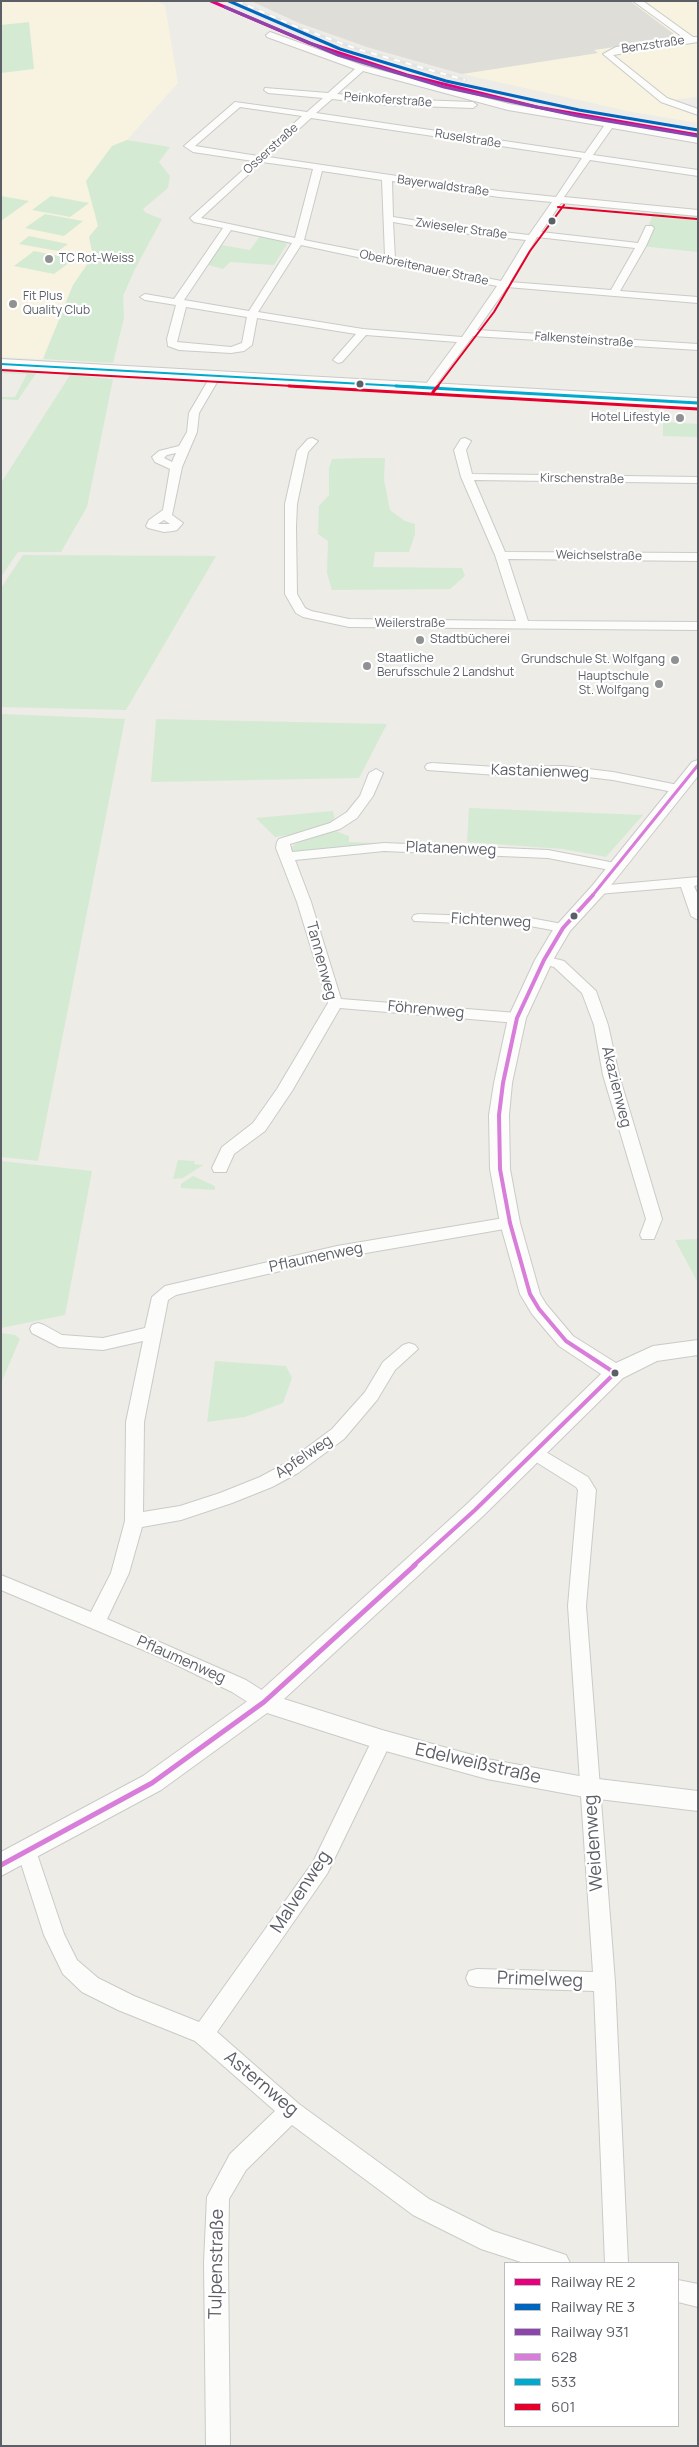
<!DOCTYPE html>
<meta charset="utf-8">
<style>
body{margin:0}
#map{position:relative;width:699px;height:2447px;overflow:hidden;background:#edece7;font-family:Manrope,sans-serif}
canvas{display:block}
.frame{position:absolute;inset:0;border:2px solid #5c6066;pointer-events:none}
.legend{position:absolute;left:504px;top:2262px;width:175px;height:165px;box-sizing:border-box;background:#fff;border:1px solid #bebfc2;margin:0;padding:6px 9px;list-style:none;font-size:15px;color:#5c6066}
.legend li{display:flex;align-items:center;gap:10px;height:25px}
.legend b{width:25px;border:1px solid #bebfc2}
</style>
<div id="map">
<canvas width="699" height="2447"></canvas>
<div class="frame"></div>
<ul class="legend">
<li><b style="height:6px;background:#e5007d"></b>Railway RE 2</li>
<li><b style="height:6px;background:#0065bd"></b>Railway RE 3</li>
<li><b style="height:6px;background:#8e44ad"></b>Railway 931</li>
<li><b style="height:6px;background:#d87dda"></b>628</li>
<li><b style="height:6px;background:#00a9ce"></b>533</li>
<li><b style="height:6px;background:#e4002b"></b>601</li>
</ul>
</div>
<script>
const c = document.querySelector('canvas').getContext('2d');
c.lineJoin = 'round';
function fill(path, color) { c.fillStyle = color; c.fill(path, 'evenodd'); }
const toPath = rows => new Path2D(rows.map(r => 'M' + r).join(''));
function strokePath(path, color, width, dash) { c.strokeStyle = color; c.lineWidth = width; c.lineCap = dash ? 'butt' : 'round'; c.setLineDash(dash || []); c.stroke(path); }
function label(font, color, halo, rows, align = 'center') {
  c.font = font + ' Manrope,sans-serif'; c.lineWidth = 4.5; c.setLineDash([]); c.textBaseline = 'middle'; c.strokeStyle = halo; c.fillStyle = color; for (const [text, x, y, turn = 0] of rows) {
    c.save(); c.translate(x, y); c.rotate((+turn || 0) * Math.PI / 180); c.textAlign = isNaN(turn) ? turn : align; if (halo) c.strokeText(text, 0, 0); c.fillText(text, 0, 0); c.restore();
  }
}
const commercial = toPath([
 [1,1,155,1,165,5,178,83,127,140,112,146,88,188,93,198,98,226,89,237,93,256,73,285,43,359,1,357],
 [630,1,698,1,698,97,661,101,698,115,698,123,632,112,462,74,597,53,594,50,673,39,674,34]
]);
const industrial = toPath([
 [251,1,630,1,674,34,675,38,594,50,598,53,462,74,370,48,299,23]
]);
const green = toPath([
 [29,22,34,69,1,73,1,25],
 [127,140,170,147,159,162,170,176,168,188,143,209,146,213,162,219,135,269,123,296,124,318,113,363,43,359,73,285,93,256,89,237,98,226,86,181,112,146],
 [1,196,29,201,1,221],
 [51,196,89,203,70,217,32,210],
 [654,211,698,213,698,252,641,246],
 [45,214,83,221,64,236,25,228],
 [29,236,68,244,58,251,19,244],
 [260,236,283,241,287,244,274,265,230,262,223,269,208,265,221,245,250,250],
 [34,251,74,259,54,274,14,266],
 [1,370,37,372,18,400,1,399,1,397,15,397,27,374,1,373],
 [70,375,113,379,87,507,61,552,18,552,1,577,1,483],
 [663,422,698,424,698,437,663,436],
 [363,458,385,458,384,480,390,510,405,521,415,524,415,534,409,552,375,552,373,567,462,568,465,576,450,589,332,590,327,573,328,541,318,534,319,506,329,495,329,468,332,459],
 [23,555,216,556,126,710,1,707,1,588],
 [1,714,125,719,38,1161,1,1157],
 [156,719,387,724,359,778,151,782],
 [469,808,643,815,606,857,563,849,467,842],
 [333,811,335,822,302,833,275,837,256,818],
 [333,830,349,836,349,842,380,843,307,853,295,852,290,849,300,840],
 [178,1160,195,1161,194,1164,203,1165,183,1178,173,1179],
 [1,1161,92,1171,65,1315,1,1328],
 [193,1176,215,1186,215,1190,181,1188,181,1184],
 [698,1239,698,1281,697,1281,675,1240],
 [1,1333,15,1335,20,1339,1,1383],
 [215,1361,286,1366,292,1378,283,1403,245,1417,207,1422]
]);
const minor = toPath([
 [633,1,643,1,693,37,698,37,698,42,613,55,667,98,698,109,698,115,661,102,603,54,616,47,684,38,633,1],
 [270,32,364,66,509,104,698,137,698,143,612,128,593,155,698,170,698,176,590,160,564,197,698,210,698,216,561,203,541,232,638,243,646,226,652,226,654,228,646,246,620,291,698,297,698,303,507,287,477,330,698,344,698,350,473,336,432,390,428,391,423,388,457,342,366,335,342,362,338,363,333,360,356,334,257,318,252,345,244,351,231,353,179,350,168,346,167,339,176,305,145,300,140,297,145,294,174,299,223,228,194,222,190,218,253,161,193,152,184,146,235,102,307,112,323,98,268,93,264,90,265,88,328,93,355,69,267,37,266,35,270,32],
 [363,71,508,110,604,126,585,153,316,113,332,99,389,105,473,108,477,105,473,102,389,99,337,94,363,71],
 [240,107,302,116,258,156,195,146,240,107],
 [311,118,582,158,556,197,499,191,268,157,311,118],
 [262,162,313,169,295,238,201,218,262,162],
 [322,171,382,180,385,256,304,240,322,171],
 [392,181,499,197,552,202,529,235,451,226,393,217,392,181],
 [393,222,451,232,526,240,501,281,395,259,393,222],
 [231,230,292,243,249,311,184,300,231,230],
 [537,237,635,248,611,290,510,282,537,237],
 [301,245,390,264,497,286,462,337,363,329,258,312,301,245],
 [186,307,247,317,242,343,231,347,177,342,186,307],
 [215,374,220,377,199,413,197,432,182,467,172,515,183,523,177,530,173,531,164,532,148,528,146,526,149,520,163,510,170,469,155,462,152,457,159,451,179,446,187,432,189,413,210,377,215,374],
 [176,453,172,462,164,458,167,455,176,453],
 [164,520,170,524,158,524,164,520],
 [312,438,318,441,308,452,297,504,296,527,297,594,305,608,311,611,349,619,516,621,495,555,461,477,454,450,461,439,465,438,471,441,466,450,472,474,698,477,698,483,474,480,505,552,698,553,698,561,508,559,528,621,698,622,698,630,349,627,303,617,296,613,285,594,285,504,297,451,308,439,312,438],
 [432,763,497,767,563,766,613,772,678,785,685,789,678,793,613,780,563,774,497,775,427,770,425,767,427,764,432,763],
 [376,769,383,773,373,796,357,818,340,829,290,844,292,852,384,843,548,850,615,863,622,867,615,871,548,858,384,851,295,860,311,902,341,999,517,1013,524,1018,517,1023,340,1008,292,1091,265,1131,234,1154,226,1172,214,1172,212,1168,222,1147,253,1123,277,1089,328,1003,297,902,276,848,277,842,279,839,330,823,347,812,360,796,369,773,376,769],
 [698,877,698,885,694,886,698,895,698,920,691,916,681,887,598,894,591,890,598,886,698,877],
 [419,914,530,918,568,925,570,928,563,932,530,926,414,921,412,918,414,915,419,914],
 [544,956,564,961,596,991,608,1025,619,1075,662,1219,654,1239,642,1239,640,1235,646,1219,603,1075,594,1025,582,993,554,967,539,963,537,960,539,957,544,956],
 [510,1217,516,1219,518,1223,516,1227,337,1258,176,1295,168,1300,144,1422,143,1512,180,1506,220,1493,260,1477,286,1463,332,1429,365,1392,383,1362,403,1345,409,1343,415,1345,418,1349,395,1370,377,1400,344,1439,298,1473,272,1487,232,1503,181,1520,142,1527,129,1573,107,1619,246,1680,271,1696,274,1702,271,1708,264,1710,257,1708,232,1692,162,1658,1,1590,1,1575,91,1612,111,1573,125,1521,126,1422,143,1341,103,1350,59,1347,32,1333,30,1329,32,1325,38,1323,44,1325,62,1335,103,1338,145,1328,152,1297,165,1286,337,1246,510,1217],
 [534,1445,588,1477,596,1490,586,1606,615,1982,628,2263,605,2263,594,1991,477,1987,469,1985,466,1978,469,1971,477,1969,593,1972,568,1606,578,1490,576,1487,528,1457,525,1452,528,1447,534,1445],
 [382,1732,389,1734,392,1740,327,1874,217,2032,299,2104,429,2199,493,2231,566,2255,570,2263,524,2263,481,2249,413,2215,292,2125,246,2170,229,2199,228,2262,230,2446,206,2446,204,2262,207,2197,230,2154,275,2111,195,2041,118,2010,82,1992,63,1974,44,1935,17,1851,20,1845,27,1842,34,1845,64,1934,77,1960,98,1978,134,1996,199,2022,313,1862,375,1734,382,1732],
 [678,2280,698,2284,698,2307,678,2302,678,2280]
]);
const tertiary = toPath([
 [698,760,698,776,604,894,570,931,553,960,526,1018,512,1083,509,1115,510,1169,520,1223,540,1294,546,1304,573,1336,616,1363,653,1346,698,1340,698,1355,657,1361,623,1378,483,1516,284,1699,382,1730,487,1759,590,1778,698,1791,698,1811,590,1798,487,1779,382,1750,267,1713,161,1790,1,1876,1,1852,143,1776,256,1695,467,1504,601,1374,559,1346,532,1314,520,1294,500,1223,490,1169,489,1115,494,1083,508,1018,535,960,554,928,592,886,692,762,698,760]
]);
const secondary = toPath([
 [1,359,698,398,698,408,1,369,1,359]
]);
const rail = toPath([
 [237,1,292,25,357,49,465,80]
]);
const bus1Far2 = toPath([
 [592,896,698,765]
]);
const bus1Far1 = toPath([
 [593,895,563,928,544,960,517,1018,503,1083,499,1115,500,1169,510,1223,530,1294,539,1309,566,1341,615,1373],
 [413,1566,475,1510,615,1373]
]);
const bus1 = toPath([
 [1,1865,152,1783,264,1702,415,1565]
]);
const bus2Far1 = toPath([
 [1,364,418,387]
]);
const bus2 = toPath([
 [396,386,698,403]
]);
const bus3Far1 = toPath([
 [558,207,697,219],
 [1,370,311,387],
 [437,387,494,312,530,251,564,205]
]);
const bus3 = toPath([
 [289,386,698,409],
 [433,392,438,386]
]);
const rail1 = toPath([
 [211,1,309,43,407,75,537,107,698,135]
]);
const rail2 = toPath([
 [229,1,340,49,446,81,579,110,698,130]
]);
const rail3 = toPath([
 [225,7,338,55,444,87,578,116,697,136]
]);
const markers = [
 [552,221,4.5,"#5c6066"],
 [49,259,5,"#8f9193"],
 [13,304,5,"#8f9193"],
 [360,384,4.5,"#5c6066"],
 [680,418,5,"#8f9193"],
 [420,640,5,"#8f9193"],
 [675,660,5,"#8f9193"],
 [367,666,5,"#8f9193"],
 [659,684,5,"#8f9193"],
 [574,916,4.5,"#5c6066"],
 [615,1373,4.5,"#5c6066"]
];
const farStreetnames = [
 ["Benzstraße",653,45,-8],
 ["Peinkoferstraße",388,100,4],
 ["Ruselstraße",468,139,9],
 ["Osserstraße",271,149,-42],
 ["Bayerwaldstraße",443,186,8],
 ["Zwieseler Straße",461,229,8],
 ["Oberbreitenauer Straße",424,268,12],
 ["Falkensteinstraße",584,340,4],
 ["Kirschenstraße",582,479,1],
 ["Weichselstraße",599,556,1],
 ["Weilerstraße",410,624]
];
const farPoinames = [
 ["TC Rot-Weiss",59,259],
 ["Fit Plus",23,297],
 ["Quality Club",23,311],
 ["Hotel Lifestyle",670,418,"right"],
 ["Stadtbücherei",430,640],
 ["Staatliche",377,659],
 ["Berufsschule 2 Landshut",377,673],
 ["Grundschule St. Wolfgang",665,660,"right"],
 ["Hauptschule",649,677,"right"],
 ["St. Wolfgang",649,691,"right"]
];
const streetNames = [
 ["Kastanienweg",540,772,2],
 ["Platanenweg",451,849,2],
 ["Fichtenweg",491,921,3],
 ["Tannenweg",321,961,75],
 ["Föhrenweg",426,1010,5],
 ["Akazienweg",616,1087,76],
 ["Pflaumenweg",316,1258,-12],
 ["Apfelweg",304,1457,-34],
 ["Pflaumenweg",181,1660,24]
];
const nearStreetnames = [
 ["Edelweißstraße",478,1764,13],
 ["Weidenweg",594,1843,-94],
 ["Malvenweg",301,1892,-57],
 ["Primelweg",540,1980,2],
 ["Asternweg",261,2084,40],
 ["Tulpenstraße",217,2264,-89]
];
fill(commercial, '#f7f3e0');
fill(industrial, '#deddd8');
fill(green, '#d5ead3');
strokePath(minor, '#cacac9', 2);
strokePath(tertiary, '#cacac9', 2);
strokePath(secondary, '#c9c9c8', 2);
fill(minor, '#fcfcfb');
fill(tertiary, '#fcfcfb');
fill(secondary, '#fcfcfb');
strokePath(rail, '#e4e4e3', 3);
strokePath(rail, '#fff', 2, [6]);
strokePath(bus1Far2, '#d87dda', 3);
strokePath(bus1Far1, '#d87dda', 4);
strokePath(bus1, '#d87dda', 5);
strokePath(bus2Far1, '#00a9ce', 2);
strokePath(bus2, '#00a9ce', 3);
strokePath(bus3Far1, '#e4002b', 2);
strokePath(bus3, '#e4002b', 3);
strokePath(rail1, '#e5007d', 3);
strokePath(rail2, '#0065bd', 3);
strokePath(rail3, '#8e44ad', 3);
for (const [x, y, r, color] of markers) { const dot = new Path2D(); dot.arc(x, y, r, 0, 2 * Math.PI); c.fillStyle = color; c.fill(dot); strokePath(dot, '#fff', 2); }
label('12px', '#5c6066', '#fff', farStreetnames);
label('12px', '#5c6066', '#fff', farPoinames, 'left');
label('15px', '#5c6066', '#fff', streetNames);
label('18px', '#5c6066', '#fff', nearStreetnames);
</script>
